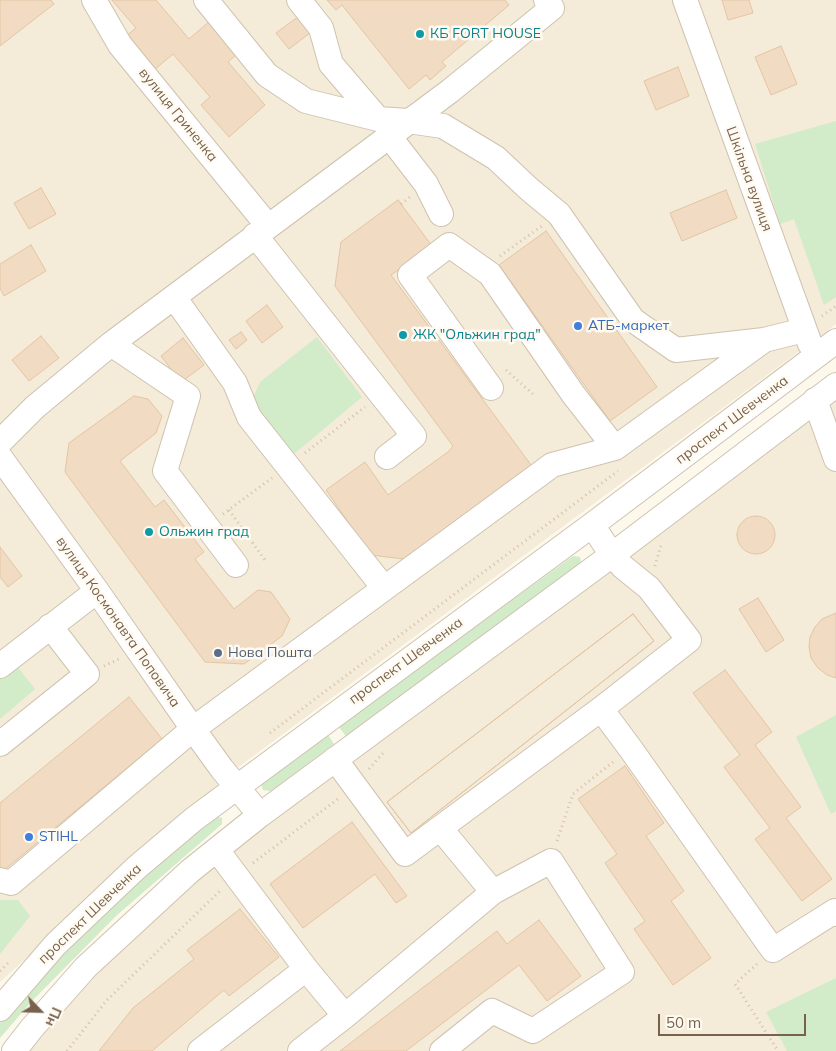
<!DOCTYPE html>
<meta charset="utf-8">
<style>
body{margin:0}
#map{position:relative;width:836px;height:1051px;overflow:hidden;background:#fcf8eb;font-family:Mulish,sans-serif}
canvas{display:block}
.north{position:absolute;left:15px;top:986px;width:50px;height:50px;-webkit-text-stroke:4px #fffbf2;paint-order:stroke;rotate:114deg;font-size:14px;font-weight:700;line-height:20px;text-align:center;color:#78624d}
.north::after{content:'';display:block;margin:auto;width:18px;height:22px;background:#78624d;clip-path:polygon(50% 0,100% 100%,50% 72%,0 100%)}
.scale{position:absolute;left:658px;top:1014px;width:148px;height:22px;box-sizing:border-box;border:2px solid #78624d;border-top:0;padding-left:6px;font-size:15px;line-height:18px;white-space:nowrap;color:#78624d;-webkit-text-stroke:4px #fffbf2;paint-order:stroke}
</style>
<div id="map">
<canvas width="836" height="1051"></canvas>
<div class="north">Пн</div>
<div class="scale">50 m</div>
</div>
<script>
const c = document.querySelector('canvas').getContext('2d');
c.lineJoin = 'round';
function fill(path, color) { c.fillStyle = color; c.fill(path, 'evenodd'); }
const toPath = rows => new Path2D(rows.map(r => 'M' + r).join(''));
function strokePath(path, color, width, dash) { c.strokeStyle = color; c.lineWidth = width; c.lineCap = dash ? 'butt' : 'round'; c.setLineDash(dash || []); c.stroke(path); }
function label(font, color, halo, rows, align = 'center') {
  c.font = font + ' Mulish,sans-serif'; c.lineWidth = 5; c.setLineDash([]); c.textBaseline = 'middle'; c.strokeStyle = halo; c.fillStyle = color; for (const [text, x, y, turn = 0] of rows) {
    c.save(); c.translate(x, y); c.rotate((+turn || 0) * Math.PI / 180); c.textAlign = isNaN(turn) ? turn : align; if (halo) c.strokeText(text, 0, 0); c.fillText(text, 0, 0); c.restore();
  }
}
const residential = toPath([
 [0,0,836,0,836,324,233,771,0,982],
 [836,387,836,1051,29,1051,87,979,196,876]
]);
const green = toPath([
 [836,121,836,297,824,305,794,219,780,224,755,144],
 [317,337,362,397,289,458,252,400,260,382],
 [573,556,580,557,581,561,578,566,346,736,338,726],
 [16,665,35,689,0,719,0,678],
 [836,715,836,811,831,814,796,737],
 [328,735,334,744,271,791,263,790,261,784,263,780],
 [215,816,222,818,222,824,116,916,31,1002,0,1038,0,1023,23,996,67,950,140,880],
 [0,900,18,900,30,916,0,954],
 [836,978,836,1051,787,1051,766,1012]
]);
const building = toPath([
 [0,0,51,0,54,4,0,46,0,0],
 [112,0,156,0,189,39,210,21,238,53,228,62,265,105,229,137,201,105,210,97,173,54,154,70,125,37,136,28,112,0],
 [327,0,505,0,509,5,442,62,446,66,430,80,426,75,409,89,342,5,336,10,327,0],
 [722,0,749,0,753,13,728,20,722,0],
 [303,13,315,29,289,49,276,33,303,13],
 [781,46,797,84,771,95,755,57,781,46],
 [678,67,689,96,656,110,644,81,678,67],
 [41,188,56,214,29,229,14,203,41,188],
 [726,190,737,218,682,241,670,213,726,190],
 [398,200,432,246,391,275,534,469,412,560,371,555,326,490,365,462,388,495,448,452,453,446,335,286,341,242,398,200],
 [546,231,657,387,610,421,499,265,546,231],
 [31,245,46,271,4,296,0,288,0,264,31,245],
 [267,305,283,327,262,343,246,321,267,305],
 [241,332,247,340,236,349,229,340,241,332],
 [41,336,59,358,29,381,12,360,41,336],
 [183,338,204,365,181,382,161,356,183,338],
 [134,396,148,399,162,416,156,433,120,461,155,507,164,500,204,552,195,559,234,609,258,590,271,592,290,619,282,636,244,664,205,662,65,472,69,443,134,396],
 '737 535a19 19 0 1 1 38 0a19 19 0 1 1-38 0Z',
 [0,547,22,576,8,587,0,577,0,547],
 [758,598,784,640,766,652,739,609,758,598],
 [836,613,836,678,827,675,818,668,811,658,809,647,810,637,815,627,822,619,836,613],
 [633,614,654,641,411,833,387,802,633,614],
 [633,614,654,641,411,833,387,802,633,614],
 [725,670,772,732,755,745,801,807,786,818,832,879,802,901,755,839,770,828,724,767,740,755,693,693,725,670],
 [129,697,162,739,4,870,0,869,0,803,129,697],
 [625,766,664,823,646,836,684,891,671,901,711,958,673,985,634,929,645,921,605,863,617,854,578,799,625,766],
 [352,822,407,896,396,903,375,874,303,928,270,884,352,822],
 [240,909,279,957,229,996,224,990,152,1051,99,1051,133,1008,194,959,187,950,240,909],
 [539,920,581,976,547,1001,519,965,406,1051,340,1051,497,931,507,944,539,920]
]);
const path = toPath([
 [401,204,410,197],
 [500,256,542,226],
 [822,316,836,306],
 [506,370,534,395],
 [305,453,365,407],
 [229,510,265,560],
 [223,514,272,478],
 [655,566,661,545],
 [104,666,119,659],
 [270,733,618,471],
 [369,769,383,753],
 [557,841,573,794,613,762],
 [253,863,338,799],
 [757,964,735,984,778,1051],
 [0,971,10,961],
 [67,1051,107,1000,222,889]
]);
const minor = toPath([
 [94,0,120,45,268,226],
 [206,0,267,75,306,101,378,119,408,121,443,126,496,158,529,189,559,214,633,320,676,350,764,340,804,330],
 [299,0,321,28,331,64,378,119],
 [685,0,810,344],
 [389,136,426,184,441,214],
 [255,235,414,436,387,457],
 [174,297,235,383,249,417,384,588],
 [111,344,188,396,165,471,236,565],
 [815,400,836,459],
 [0,442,35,407,111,344,450,91,552,8,546,0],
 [615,448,763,341],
 [0,457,97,591,193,729,222,769,260,815],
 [0,666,97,591],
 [601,709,630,748,773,950,835,911,836,914],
 [0,744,87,674,50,626],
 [335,759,405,854,601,709,689,640,649,588,623,567,612,555,592,525],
 [440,828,493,892],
 [217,850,306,969,345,1016,300,1051],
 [0,880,11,883,193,729,552,465,615,448,573,394,490,274,449,245,410,275,491,388],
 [0,1009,55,945,136,868,194,819,592,525,836,341],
 [345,1016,493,892,551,861,622,972,533,1031,492,1011,442,1051],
 [14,1051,32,1028,86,967,190,871,260,815,612,555,836,385],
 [200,1051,306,969]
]);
const markers = [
 [420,34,5,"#0f9aa8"],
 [578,326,5,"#3f7fe0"],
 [403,335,5,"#0f9aa8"],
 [149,532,5,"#0f9aa8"],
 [218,653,5,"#5c6f8a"],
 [29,837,5,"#3f7fe0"]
];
const cultureNames = [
 ["КБ FORT HOUSE",430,34],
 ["ЖК \"Ольжин град\"",413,335],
 ["Ольжин град",159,532]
];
const streetNames = [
 ["вулиця Гриненка",178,115,51],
 ["Шкільна вулиця",749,179,70],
 ["проспект Шевченка",732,420,-37],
 ["вулиця Космонавта Поповича",118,622,55],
 ["проспект Шевченка",406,661,-36],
 ["проспект Шевченка",90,914,-44]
];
const shopNames = [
 ["АТБ-маркет",588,326],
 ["STIHL",39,837]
];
const serviceNames = [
 ["Нова Пошта",228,653]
];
fill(residential, '#f4ebd9');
fill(green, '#d2ebc9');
fill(building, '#f1dcc3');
strokePath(building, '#e4c5a3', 1);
strokePath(minor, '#cfc2af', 26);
strokePath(path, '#d7bfa5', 3, [1, 4]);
strokePath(minor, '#fff', 24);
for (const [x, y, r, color] of markers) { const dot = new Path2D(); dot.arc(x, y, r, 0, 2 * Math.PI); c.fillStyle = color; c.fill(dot); strokePath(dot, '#fffbf2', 2); }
label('14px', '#0d838f', '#fffbf2', cultureNames, 'left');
label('14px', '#78624d', '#fffbf2', streetNames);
label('14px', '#366cbe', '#fffbf2', shopNames, 'left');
label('14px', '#4e5e75', '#fffbf2', serviceNames, 'left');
</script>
